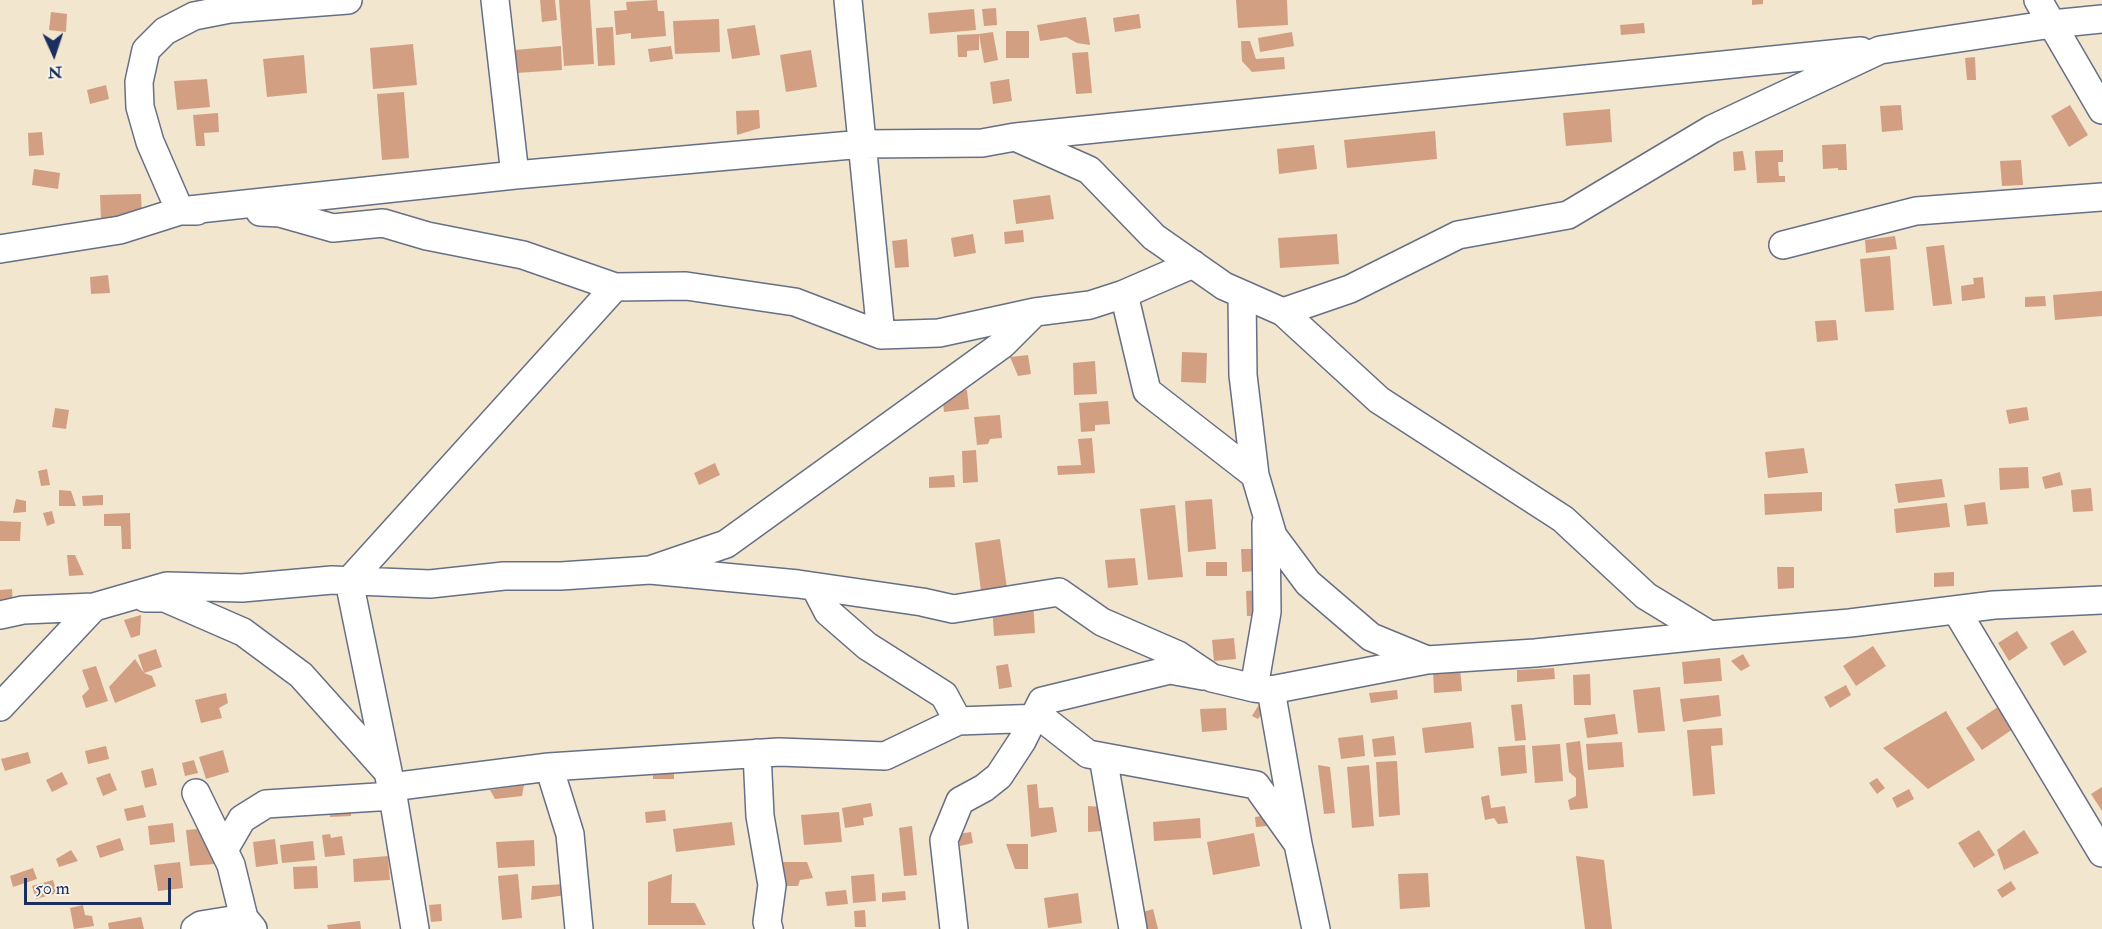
<!DOCTYPE html>
<style>
body{margin:0}
#map{position:relative;width:2102px;height:929px;overflow:hidden;background:#f2e6ce;font-family:"IM FELL Double Pica",serif}
canvas{display:block}
.north{position:absolute;left:24px;top:24px;width:60px;height:60px;-webkit-text-stroke:4px #f7f3e8;paint-order:stroke;rotate:177deg;font-size:16px;font-weight:700;line-height:24px;text-align:center;color:#1b2f5e}
.north::after{content:'';display:block;margin:auto;width:21px;height:27px;background:#1b2f5e;clip-path:polygon(50% 0,100% 100%,50% 72%,0 100%)}
.scale{position:absolute;left:24px;top:878px;width:147px;height:27px;box-sizing:border-box;border:3px solid #1b2f5e;border-top:0;padding-left:8px;font-size:18px;line-height:21px;white-space:nowrap;color:#1b2f5e;-webkit-text-stroke:4px #f7f3e8;paint-order:stroke}
</style>
<div id="map">
<canvas width="2102" height="929"></canvas>
<div class="north">N</div>
<div class="scale">50 m</div>
</div>
<script>
const c = document.querySelector('canvas').getContext('2d');
c.lineJoin = 'round';
function fill(path, color) { c.fillStyle = color; c.fill(path, 'evenodd'); }
const toPath = rows => new Path2D(rows.map(r => 'M' + r).join(''));
function strokePath(path, color, width, dash) { c.strokeStyle = color; c.lineWidth = width; c.lineCap = dash ? 'butt' : 'round'; c.setLineDash(dash || []); c.stroke(path); }
const building = toPath([
 [540,0,555,0,557,20,542,22],
 [559,0,590,0,594,64,564,66],
 [657,0,658,11,664,11,666,36,631,39,631,33,616,35,614,11,627,10,626,2],
 [1236,0,1287,0,1288,25,1238,28],
 [1752,0,1763,0,1763,4,1752,5],
 [996,8,997,25,984,26,982,9],
 [974,9,976,30,930,34,928,13],
 [51,12,67,14,66,32,49,30],
 [1139,14,1141,28,1115,32,1113,18],
 [1086,17,1090,45,1077,43,1066,37,1040,41,1037,25],
 [719,19,720,52,675,54,673,21],
 [1644,23,1645,33,1621,35,1620,25],
 [755,25,760,55,732,59,727,29],
 [613,27,615,65,598,66,596,28],
 [1006,31,1029,31,1029,58,1006,58],
 [993,32,998,60,984,63,979,34],
 [1292,32,1294,46,1260,52,1258,38],
 [979,34,979,50,967,51,967,57,958,57,957,35],
 [1241,41,1250,41,1256,59,1284,57,1285,69,1252,72,1242,61],
 [413,44,417,85,373,89,370,48],
 [561,46,562,70,516,73,514,50],
 [671,46,673,59,650,62,648,49],
 [811,50,817,87,786,92,780,55],
 [1088,52,1092,93,1076,94,1072,53],
 [304,55,307,93,267,97,263,59],
 [1975,57,1976,80,1967,80,1965,58],
 [207,79,210,107,177,110,174,81],
 [1009,79,1012,101,993,104,990,82],
 [106,85,109,99,90,104,87,90],
 [404,92,409,158,382,160,377,94],
 [1901,105,1903,130,1882,132,1880,106],
 [2070,105,2088,135,2069,147,2051,116],
 [1610,109,1612,142,1566,146,1563,113],
 [759,110,760,128,737,135,736,111],
 [218,113,219,132,204,133,205,146,196,146,193,115],
 [1435,131,1437,159,1347,168,1344,140],
 [42,132,44,155,29,156,28,133],
 [1846,144,1847,170,1838,170,1838,168,1823,169,1822,145],
 [1314,145,1317,169,1279,174,1277,149],
 [1783,150,1783,162,1778,162,1779,176,1785,176,1785,182,1757,183,1755,151],
 [1743,151,1746,170,1734,171,1733,152],
 [2021,160,2023,185,2002,186,2000,161],
 [34,169,60,173,58,189,32,185],
 [141,194,142,219,101,220,100,195],
 [1050,195,1054,219,1016,224,1013,200],
 [1023,230,1024,242,1005,244,1004,232],
 [973,234,976,253,954,257,951,238],
 [1337,234,1339,264,1280,268,1278,238],
 [1895,236,1897,249,1866,253,1865,240],
 [907,239,909,267,895,268,892,241],
 [1944,245,1952,304,1933,306,1926,247],
 [1890,256,1894,310,1865,312,1860,259],
 [108,275,110,293,91,294,90,277],
 [1983,277,1985,298,1962,301,1961,286,1974,284,1973,278],
 [2102,291,2102,316,2055,320,2053,295],
 [2045,296,2046,306,2025,307,2025,297],
 [1836,320,1838,340,1817,342,1815,321],
 [1182,352,1207,353,1206,383,1181,382],
 [1028,355,1031,374,1018,376,1010,357],
 [1095,361,1097,394,1074,395,1073,363],
 [967,390,969,409,944,412,942,393],
 [1108,401,1110,424,1095,425,1095,431,1081,432,1079,403],
 [2027,407,2029,420,2009,424,2006,410],
 [55,408,69,410,66,429,52,427],
 [1000,415,1002,438,990,439,988,444,977,445,974,417],
 [1092,438,1095,473,1058,475,1057,466,1081,465,1078,439],
 [1804,448,1808,473,1768,478,1765,452],
 [976,450,978,482,963,483,962,451],
 [715,463,720,475,699,485,694,473],
 [2028,467,2029,488,2000,490,1999,468],
 [47,469,50,485,41,486,38,471],
 [2060,472,2063,485,2045,489,2042,477],
 [954,475,955,487,929,488,929,477],
 [1942,479,1945,497,1898,503,1895,484],
 [2091,488,2093,511,2073,512,2071,490],
 [59,490,71,491,76,506,59,506],
 [1822,492,1822,511,1765,515,1764,494],
 [103,495,103,505,83,506,82,496],
 [16,499,26,501,26,512,13,513],
 [1212,499,1216,549,1188,552,1185,501],
 [1985,502,1988,524,1967,526,1964,505],
 [1947,503,1950,527,1896,533,1894,509],
 [1175,505,1183,577,1148,580,1140,509],
 [52,511,55,523,47,526,43,513],
 [130,513,131,549,122,549,121,526,104,526,104,514],
 [0,521,21,522,20,541,0,541],
 [1000,539,1008,595,982,599,975,543],
 [1241,549,1255,549,1257,571,1242,572],
 [67,555,75,555,84,575,69,576],
 [1135,558,1138,585,1108,588,1105,560],
 [1206,562,1227,562,1227,576,1206,576],
 [1777,567,1794,567,1794,588,1778,589],
 [1954,572,1954,586,1934,587,1934,573],
 [12,589,13,605,0,606,0,590],
 [1257,590,1258,616,1247,616,1246,591],
 [1033,600,1035,633,994,636,992,602],
 [141,615,140,635,131,638,124,620],
 [2073,630,2087,652,2064,666,2050,643],
 [2017,631,2028,648,2009,661,1998,643],
 [1234,638,1236,659,1214,661,1212,640],
 [1873,646,1886,666,1856,686,1843,666],
 [156,649,162,667,144,673,138,655],
 [1743,654,1750,666,1741,671,1731,661],
 [1720,658,1722,681,1684,684,1682,662],
 [135,659,144,673,152,676,156,686,115,703,109,687],
 [1008,664,1012,687,999,689,996,666],
 [96,666,108,701,86,708,82,696,89,689,82,670],
 [1460,668,1462,691,1434,693,1433,670],
 [1554,668,1555,679,1517,682,1517,670],
 [1590,674,1591,705,1574,705,1573,675],
 [1846,685,1851,695,1830,708,1824,697],
 [1660,687,1665,731,1638,733,1633,690],
 [1397,690,1398,699,1371,703,1369,693],
 [226,693,228,703,219,708,222,718,201,723,195,700],
 [1719,695,1721,716,1683,722,1680,699],
 [1522,704,1526,740,1515,741,1511,705],
 [1258,706,1264,710,1258,719,1252,716],
 [1998,707,2013,729,1982,750,1966,728],
 [1226,708,1227,730,1202,732,1200,709],
 [1946,711,1975,760,1928,789,1883,748],
 [1615,714,1618,734,1587,738,1584,718],
 [1471,722,1474,748,1425,753,1422,728],
 [1722,728,1723,745,1711,746,1715,794,1693,796,1687,730],
 [1363,735,1365,756,1341,759,1338,738],
 [1394,736,1396,755,1374,757,1372,739],
 [1580,741,1588,808,1570,810,1568,800,1576,796,1576,778,1569,772,1566,743],
 [1622,742,1624,767,1588,770,1586,744],
 [1560,744,1563,781,1535,783,1532,746],
 [1525,745,1527,773,1501,776,1498,747],
 [106,746,109,759,88,764,85,751],
 [223,750,229,772,206,779,199,757],
 [28,752,31,763,5,771,1,759],
 [194,760,198,773,185,776,182,763],
 [1397,761,1400,815,1379,817,1376,762],
 [653,764,674,765,674,779,653,779],
 [1318,765,1330,767,1335,813,1324,814],
 [1369,765,1374,826,1352,828,1347,767],
 [153,768,157,785,145,788,141,771],
 [62,772,68,784,52,792,46,780],
 [110,773,117,790,103,796,96,778],
 [1877,778,1885,788,1877,794,1869,783],
 [1037,784,1039,808,1053,807,1057,832,1031,837,1027,785],
 [524,785,522,796,495,799,490,790],
 [2102,787,2102,811,2091,794],
 [1909,789,1914,799,1897,808,1892,798],
 [1489,795,1491,808,1505,806,1508,823,1498,824,1494,818,1485,820,1481,797],
 [871,803,873,816,863,818,864,825,845,828,842,808],
 [351,804,351,816,330,817,329,806],
 [143,805,146,817,127,821,124,809],
 [1088,806,1102,807,1102,831,1088,832],
 [665,810,666,821,646,823,645,812],
 [839,812,842,842,804,845,801,815],
 [1278,814,1279,825,1256,827,1255,817],
 [1200,818,1201,838,1154,841,1153,822],
 [732,822,735,845,676,852,673,829],
 [173,823,175,842,150,845,148,826],
 [912,826,917,875,904,876,899,828],
 [211,828,214,864,190,866,186,830],
 [1979,830,1995,855,1974,868,1958,843],
 [2024,830,2039,853,2004,870,1997,850],
 [971,832,973,843,960,846,958,834],
 [1254,833,1260,866,1213,875,1207,842],
 [330,834,331,838,342,836,345,855,325,857,322,835],
 [120,838,124,850,100,858,96,846],
 [275,839,278,864,256,867,253,842],
 [534,840,535,866,498,868,496,842],
 [313,841,315,860,282,863,280,845],
 [1006,844,1028,844,1028,869,1015,869],
 [71,850,78,861,59,867,56,859],
 [388,856,390,880,354,882,353,859],
 [1576,856,1604,860,1612,929,1585,929],
 [180,862,183,888,158,891,154,865],
 [779,862,807,862,813,878,800,880,798,886,783,886],
 [317,866,318,888,294,889,293,867],
 [33,868,37,879,13,887,10,876],
 [1428,873,1430,907,1400,909,1398,874],
 [518,874,522,918,502,920,498,876],
 [672,874,671,903,695,903,706,925,648,925,648,882],
 [874,874,876,901,853,903,851,876],
 [53,880,57,893,36,899,32,886],
 [2011,881,2016,889,2002,898,1997,890],
 [565,884,566,895,531,900,532,886],
 [846,890,848,904,827,906,825,892],
 [905,891,906,900,882,902,882,893],
 [1078,893,1082,923,1048,928,1044,898],
 [441,904,442,921,431,922,429,905],
 [83,905,85,915,92,916,94,926,74,929,70,908],
 [1153,909,1158,929,1144,929,1140,913],
 [865,910,866,927,855,927,854,911],
 [141,917,144,929,109,929,108,923],
 [360,921,361,929,328,929,327,925]
]);
const minor = toPath([
 [348,0,230,9,194,16,165,31,146,50,139,82,140,107,150,142,180,211,515,175,863,144,982,143,1015,137,1089,170,1154,237,1224,286,1283,312,1379,400,1563,519,1646,596,1710,635],
 [495,0,515,175],
 [848,0,881,335],
 [2038,0,2102,110],
 [1016,137,1861,51],
 [260,212,280,213,333,228,383,223,427,236,523,255,615,287,686,286,795,302,881,335,939,333,1035,312],
 [1783,245,1916,211,2102,197],
 [0,249,120,230,180,211,197,211],
 [1124,294,1147,391,1255,475,1273,536,1308,583,1371,637,1427,660],
 [1242,295,1243,375,1255,475],
 [1283,312,1350,289,1458,235,1568,215,1712,129,1880,50,2052,24,2102,19],
 [650,570,798,584,922,602,953,609,1059,592,1102,622,1178,655,1212,678,1254,688,1271,690,1427,660,1535,653,1710,635,1850,623,1994,605,2102,600],
 [815,587,828,612,867,646,944,695,958,721,1042,718,1088,754,1256,785,1298,844],
 [145,598,165,598,243,632,301,675,387,771],
 [1956,610,2102,853],
 [0,615,23,610,94,607,167,586,242,588,332,580,430,584,504,576,561,576,650,570,726,544,1003,344,1035,312,1090,305,1124,294,1193,264],
 [1254,688,1267,612,1266,523],
 [1271,690,1298,844,1316,929],
 [0,707,94,607],
 [757,753,760,816,772,885,767,922,769,929],
 [1103,757,1133,929],
 [549,767,570,834,579,929],
 [391,787,549,767,779,752,885,756,958,721],
 [196,793,231,865,244,918,245,929],
 [393,796,349,581,615,287],
 [224,850,242,819,266,804,393,796,415,929],
 [195,929,201,925,244,918,253,929],
 [954,929,944,840,960,801,984,788,999,776,1022,741,1042,701,1170,670,1203,676]
]);
fill(building, '#d39f82');
strokePath(minor, '#666f85', 30);
strokePath(minor, '#fff', 27);
</script>
